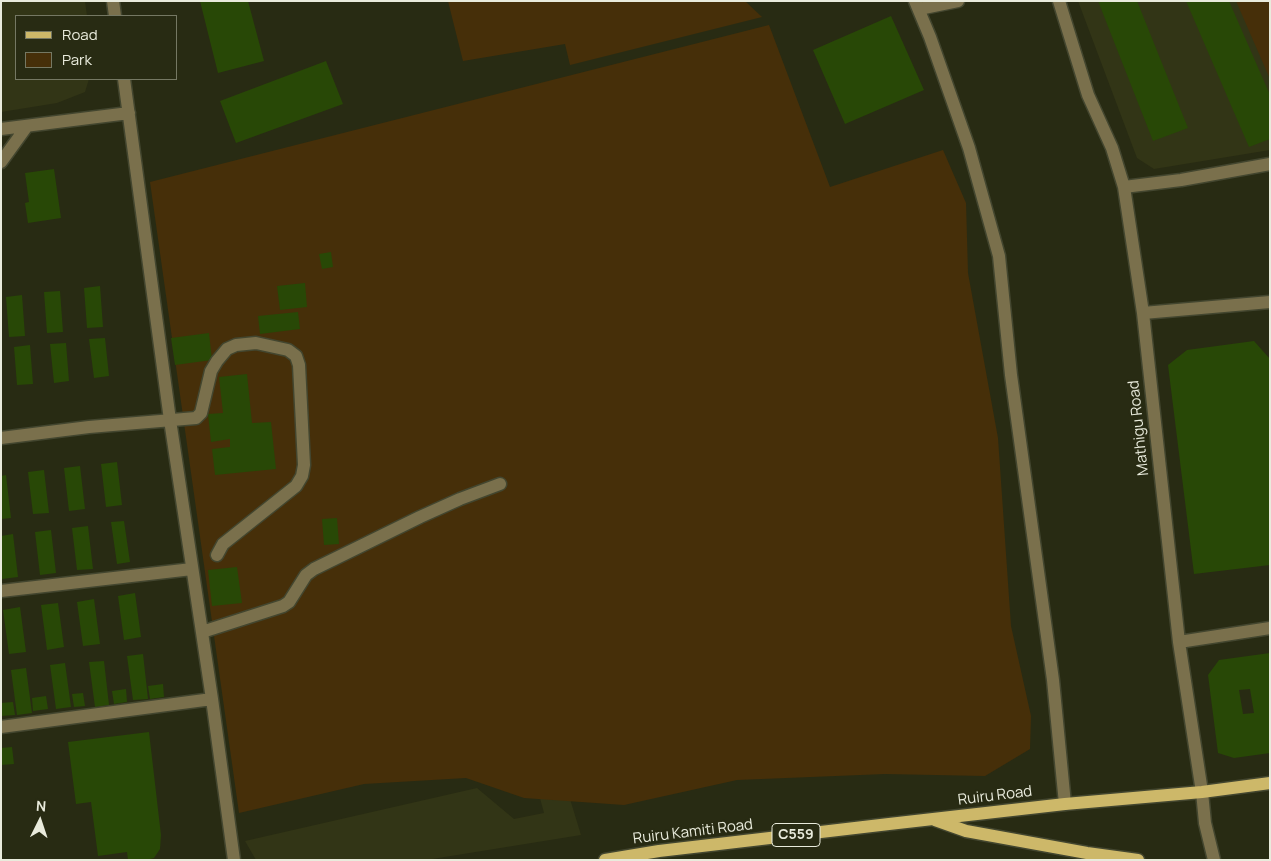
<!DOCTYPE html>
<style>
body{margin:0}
#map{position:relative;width:1271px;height:861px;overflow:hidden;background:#282b13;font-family:Manrope,sans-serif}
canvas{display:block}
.frame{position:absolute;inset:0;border:2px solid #e9ebdc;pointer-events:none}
.legend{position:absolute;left:15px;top:15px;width:162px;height:65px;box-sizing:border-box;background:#282b13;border:1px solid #757863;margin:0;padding:6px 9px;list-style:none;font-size:15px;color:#e9ebdc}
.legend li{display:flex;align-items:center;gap:10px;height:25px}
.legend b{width:25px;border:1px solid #757863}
.north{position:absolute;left:15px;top:796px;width:50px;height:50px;-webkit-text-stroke:4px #282b13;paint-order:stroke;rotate:4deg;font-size:14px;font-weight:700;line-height:20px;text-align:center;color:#e9ebdc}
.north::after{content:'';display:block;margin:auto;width:18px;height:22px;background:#e9ebdc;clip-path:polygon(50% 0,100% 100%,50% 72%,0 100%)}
</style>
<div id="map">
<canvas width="1271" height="861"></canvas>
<div class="frame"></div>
<ul class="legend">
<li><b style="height:6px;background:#cdb869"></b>Road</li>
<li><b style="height:14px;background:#462f09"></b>Park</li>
</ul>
<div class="north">N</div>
</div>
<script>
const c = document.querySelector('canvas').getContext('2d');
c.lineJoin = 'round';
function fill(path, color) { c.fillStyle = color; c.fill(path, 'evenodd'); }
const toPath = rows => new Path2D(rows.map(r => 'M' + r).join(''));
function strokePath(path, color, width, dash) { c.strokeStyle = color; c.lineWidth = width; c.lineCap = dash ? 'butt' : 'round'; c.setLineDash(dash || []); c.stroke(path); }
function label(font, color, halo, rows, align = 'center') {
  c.font = font + ' Manrope,sans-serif'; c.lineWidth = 4; c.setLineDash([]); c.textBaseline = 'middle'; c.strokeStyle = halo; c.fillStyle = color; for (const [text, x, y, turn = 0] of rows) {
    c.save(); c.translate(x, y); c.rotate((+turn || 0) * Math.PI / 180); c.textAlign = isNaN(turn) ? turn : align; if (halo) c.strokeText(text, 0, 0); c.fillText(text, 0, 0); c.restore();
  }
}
const built = toPath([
 [1,1,85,1,87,16,16,16,16,79,89,79,85,92,57,103,1,112],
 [1078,1,1270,1,1270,150,1154,169,1137,158],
 [534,776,563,776,581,835,426,860,256,860,245,841,477,788,514,819,544,813]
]);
const green = toPath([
 [448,1,745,1,762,17,570,65,565,44,463,61],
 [1236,1,1270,1,1270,79],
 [769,25,830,187,943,150,966,203,968,273,998,438,1011,626,1031,716,1030,749,985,776,885,774,737,780,624,805,524,798,466,778,364,784,239,813,150,182]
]);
const building = toPath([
 [200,1,248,1,264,61,218,73],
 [1098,1,1137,1,1188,128,1153,141],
 [1186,1,1229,1,1270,95,1270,139,1249,147],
 [891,16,924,90,845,124,813,50],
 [326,61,343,104,236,143,220,101],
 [54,169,61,218,28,223,25,203,29,202,25,173],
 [331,252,333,267,322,269,319,254],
 [305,283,307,307,280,310,277,286],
 [100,286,103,327,87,328,84,288],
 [60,291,63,332,47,333,44,292],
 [22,295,25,336,9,337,6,297],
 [298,312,300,329,260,334,258,316],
 [209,333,212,360,175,365,171,338],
 [105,338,109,376,94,378,89,339],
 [1254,341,1270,359,1270,565,1194,574,1168,365,1187,350],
 [66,343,69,381,54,383,50,344],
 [30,345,33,384,17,385,14,347],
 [247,374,252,423,271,422,276,469,215,475,212,449,230,447,230,439,211,442,208,414,223,413,219,377],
 [117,462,122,505,106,507,101,464],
 [80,466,85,509,69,511,64,468],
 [44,470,49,513,33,514,28,472],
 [6,475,11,518,1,519,1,476],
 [337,518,339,544,324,545,322,519],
 [124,521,130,562,117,564,111,522],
 [88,526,93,569,77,570,72,528],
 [51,530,56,573,40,575,35,532],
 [13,534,18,577,2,579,1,536],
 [237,567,242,603,212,606,208,570],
 [135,593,141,637,124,640,118,596],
 [94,599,100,644,83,646,77,602],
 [58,603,64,647,47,650,41,605],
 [20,607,26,652,9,654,3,610],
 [1270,653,1270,753,1234,758,1218,753,1208,675,1219,660],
 [1250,689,1254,713,1243,714,1239,690],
 [143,654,148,699,133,700,127,656],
 [104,661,109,705,95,707,89,662],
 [65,663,71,707,56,709,50,665],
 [26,668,32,713,17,715,11,670],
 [163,684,164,697,150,699,148,686],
 [126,689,127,702,114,704,112,691],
 [83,693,85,706,74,707,72,694],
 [46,696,48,709,33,711,32,698],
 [13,702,15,715,1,716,1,703],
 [149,732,161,835,160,849,154,858,146,860,128,860,127,852,98,856,91,802,76,804,68,742],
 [12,747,14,764,1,765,1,748]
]);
const minor = toPath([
 [113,1,115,16],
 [915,1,930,37,969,148,999,256,1011,375,1053,680,1065,804],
 [1059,1,1088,95,1112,148,1124,187,1143,313,1179,642,1202,792,1205,823,1214,860],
 [919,9,958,1],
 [124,79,170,420,212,699,234,860],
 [1,129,129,113],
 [1,162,27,126],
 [1124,187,1181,180,1270,164],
 [1143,313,1270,302],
 [1,438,89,427,196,418,201,413,211,371,217,361,227,349,236,345,256,343,288,350,296,356,299,365,304,465,302,476,296,486,223,544,217,555],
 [1,591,192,569],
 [202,632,283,606,289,602,306,575,314,569,420,517,460,499,500,484],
 [1179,642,1270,628],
 [1,727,212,699]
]);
const major = toPath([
 [935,820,966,831,1087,853,1138,860],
 [605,860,659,851,889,824,1065,804,1202,792,1270,783]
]);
const shields = [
 [796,835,48]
];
const shieldNames = [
 ["C559",796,835]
];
const streetNames = [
 ["Mathigu Road",1139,428,-96],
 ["Ruiru Road",995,796,-7],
 ["Ruiru Kamiti Road",693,832,-7]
];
fill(built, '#323516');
fill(green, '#462f09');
fill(building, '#284806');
strokePath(minor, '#43462f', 15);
strokePath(major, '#43462f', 15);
strokePath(minor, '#7a704c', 12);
strokePath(major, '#cdb869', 12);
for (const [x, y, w] of shields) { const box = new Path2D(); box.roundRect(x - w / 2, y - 11.5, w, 23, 4); c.fillStyle = '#282b13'; c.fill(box); strokePath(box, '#e9ebdc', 1); }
label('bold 14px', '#e9ebdc', null, shieldNames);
label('15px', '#e9ebdc', '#282b13', streetNames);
</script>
